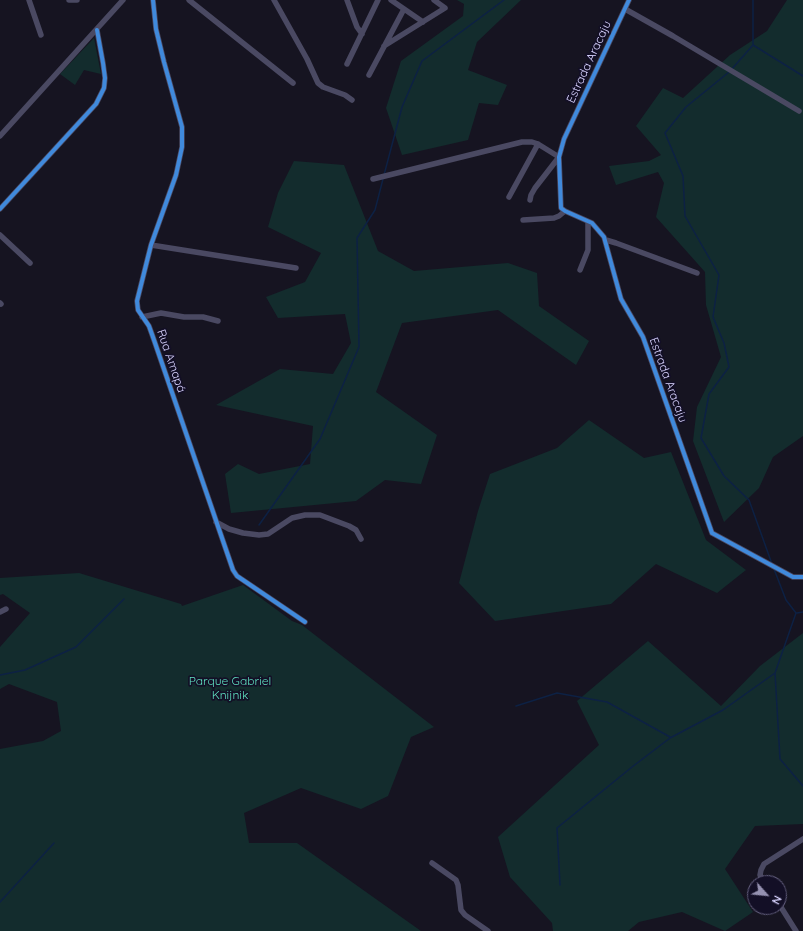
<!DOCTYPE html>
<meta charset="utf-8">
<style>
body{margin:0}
#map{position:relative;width:803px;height:931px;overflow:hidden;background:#161421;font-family:Quicksand,sans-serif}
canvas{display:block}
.north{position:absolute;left:747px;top:875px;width:40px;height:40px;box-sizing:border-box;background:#130f26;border:1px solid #625e7d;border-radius:50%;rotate:117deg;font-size:11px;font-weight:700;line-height:16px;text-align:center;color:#d9d4ff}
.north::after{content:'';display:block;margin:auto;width:14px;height:18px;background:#9591b1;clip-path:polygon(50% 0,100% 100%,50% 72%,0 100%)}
</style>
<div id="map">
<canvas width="803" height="931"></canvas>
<div class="north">N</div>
</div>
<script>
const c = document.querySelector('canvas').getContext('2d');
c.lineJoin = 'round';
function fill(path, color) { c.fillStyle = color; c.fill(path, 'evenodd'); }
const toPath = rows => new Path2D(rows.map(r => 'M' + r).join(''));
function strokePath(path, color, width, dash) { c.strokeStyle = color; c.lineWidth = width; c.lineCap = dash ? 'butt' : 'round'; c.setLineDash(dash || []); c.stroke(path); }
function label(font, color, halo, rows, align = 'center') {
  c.font = font + ' Quicksand,sans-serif'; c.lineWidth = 3.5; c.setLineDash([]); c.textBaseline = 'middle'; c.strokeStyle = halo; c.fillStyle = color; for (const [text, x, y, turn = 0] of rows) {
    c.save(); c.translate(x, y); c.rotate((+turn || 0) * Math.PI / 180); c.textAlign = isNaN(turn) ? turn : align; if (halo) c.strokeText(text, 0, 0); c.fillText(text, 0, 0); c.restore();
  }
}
const green = toPath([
 [457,0,521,0,477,42,468,70,507,85,498,105,479,103,468,140,402,155,386,108,401,61,463,16,464,4],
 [787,0,803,0,803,436,773,457,759,488,724,522,693,441,697,407,721,357,706,305,705,272,656,217,664,183,658,172,616,185,609,166,649,161,661,155,636,126,663,88,683,98,730,55,767,31],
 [94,38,101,74,84,70,75,85,60,74],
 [294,161,344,165,378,251,414,271,508,263,537,273,539,306,589,341,576,365,498,310,402,323,376,392,437,435,421,484,385,480,356,501,231,513,225,474,238,464,259,474,310,464,313,426,216,405,280,369,333,374,351,343,345,314,278,318,266,297,305,282,321,253,268,227,278,193],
 [589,420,644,458,671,452,706,540,746,570,717,593,656,564,611,604,495,621,459,583,478,511,490,474,557,448],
 [79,573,181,604,182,606,243,585,292,621,302,625,434,727,411,737,388,796,361,809,301,788,244,813,249,843,297,843,421,931,0,931,0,749,43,741,61,731,57,702,9,684,0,689,0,647,30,613,3,594,0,595,0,578],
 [803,633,803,824,755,826,725,869,753,912,725,931,682,912,639,922,628,931,553,931,552,923,510,877,498,837,599,745,577,701,648,641,721,706,760,666]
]);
const stream = toPath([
 [753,45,803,76],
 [731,70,753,45,753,0],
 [729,72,686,107,665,133,683,176,685,216,719,275,713,317,724,343,729,367,709,394,701,438,724,476,749,500,772,564],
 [384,175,402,107,422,61,504,0],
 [259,525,320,439,359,347,357,238,375,210,383,179],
 [774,569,786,600,796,613,775,673,780,759,803,786],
 [797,613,803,612],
 [0,675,25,670,76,647,124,599],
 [516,706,557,693,607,702,670,737],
 [560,885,557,828,632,767,670,738,723,710,775,673],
 [0,902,54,843]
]);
const minor = toPath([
 [29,0,41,35],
 [69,0,77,0],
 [153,0,156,29,164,62,182,127,182,147,176,175,151,245,137,301,138,310,149,326,154,340,233,570,237,576,305,622],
 [189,0,293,83],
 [274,0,307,59,318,83,323,87,345,95,352,100],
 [347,0,357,27,362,34],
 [391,0,423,22],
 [629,0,564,139,559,157,561,208,565,211,592,223,604,237,621,299,643,337,712,533,793,577,803,577],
 [625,9,673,36,799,111],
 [384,46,445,8,434,0],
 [347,64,378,0],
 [369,75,404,9],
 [0,136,123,0],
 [373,179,522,142,532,142,538,144,559,157],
 [509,197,538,144],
 [530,200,531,195,535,188,559,157],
 [0,209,96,104,104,88,105,78,103,63,97,30],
 [523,220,554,218,559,216,565,211],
 [0,235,30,263],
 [606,240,616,243,697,273],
 [151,245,296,268],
 [580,270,588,250,588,222],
 [0,303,1,304],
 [142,317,161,313,184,317,203,317,218,321],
 [216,522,229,529,243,533,259,535,268,534,292,518,305,515,320,515,349,526,356,530,361,539],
 [0,612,6,609],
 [432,863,456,880,458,885,461,910,465,915,488,931],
 [765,883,760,875,761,870,764,864,803,839],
 [779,904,796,931]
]);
const cycleway = toPath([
 [153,0,156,29,164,62,182,127,182,147,176,175,151,245,137,301,138,310,149,326,154,340,233,570,237,576,305,622],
 [629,0,564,139,559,157,561,208,565,211,592,223,604,237,621,299,643,337,712,533,793,577,803,577],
 [0,209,96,104,104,88,105,78,103,63,97,30]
]);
const streetNames = [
 ["Estrada Aracaju",589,62,-65],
 ["Rua Amapá",171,361,71],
 ["Estrada Aracaju",668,380,70]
];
const parkNames = [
 ["Parque Gabriel",230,681],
 ["Knijnik",230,695]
];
fill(green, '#132c2d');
strokePath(stream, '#0d2144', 1.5);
strokePath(minor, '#4a4962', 5.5);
strokePath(cycleway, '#408adc', 4);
label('12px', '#d9d4ff', '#130f26', streetNames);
label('12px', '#5fe0c0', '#130f26', parkNames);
</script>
